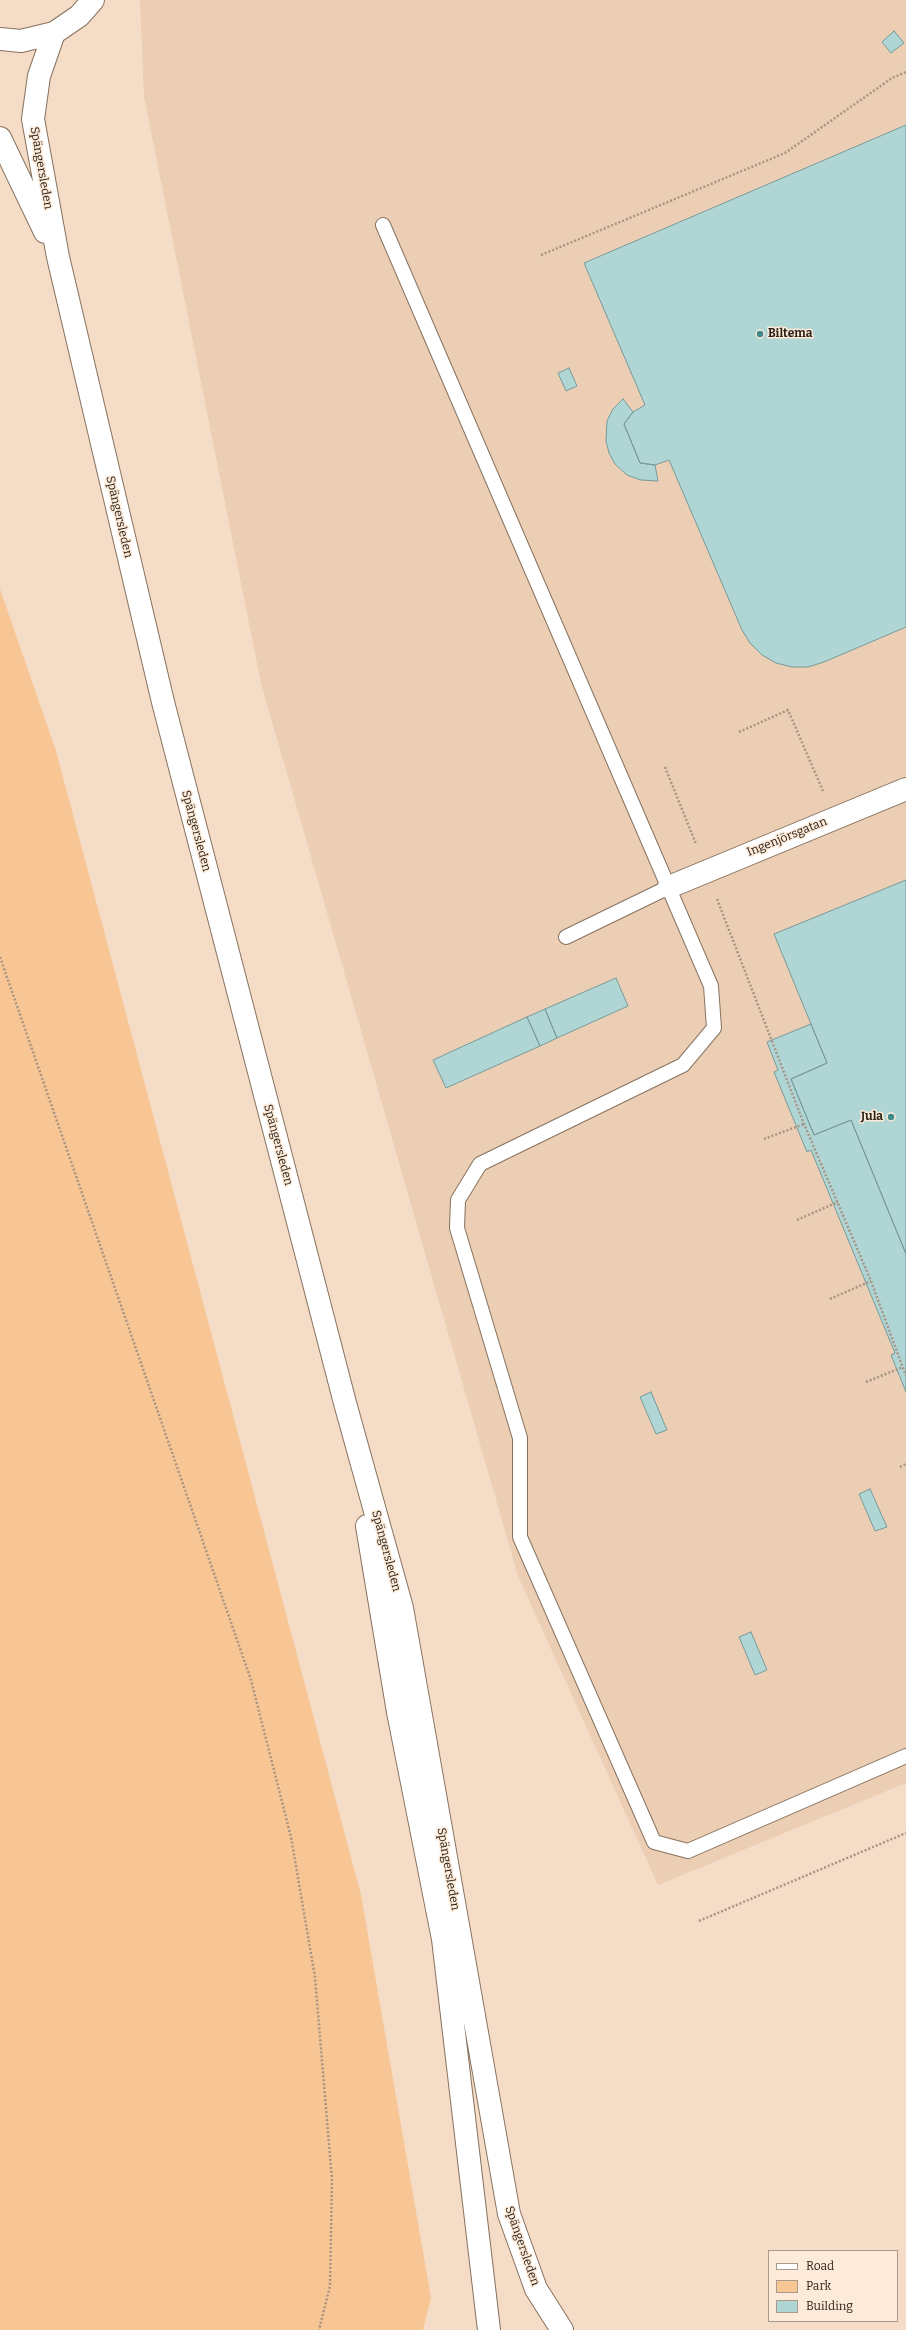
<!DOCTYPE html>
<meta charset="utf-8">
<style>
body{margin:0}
#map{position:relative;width:906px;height:2330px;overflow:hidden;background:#f4dcc6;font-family:Bitter,serif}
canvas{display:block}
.legend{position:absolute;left:768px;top:2250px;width:130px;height:72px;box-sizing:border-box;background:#fdead8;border:1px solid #a99a8c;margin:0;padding:5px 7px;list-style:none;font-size:12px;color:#2b221a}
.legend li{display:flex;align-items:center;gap:8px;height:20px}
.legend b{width:20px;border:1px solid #a99a8c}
</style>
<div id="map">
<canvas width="906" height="2330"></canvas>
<ul class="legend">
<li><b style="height:5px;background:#fff"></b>Road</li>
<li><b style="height:11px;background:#f8c594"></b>Park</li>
<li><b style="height:11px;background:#b0d5d5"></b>Building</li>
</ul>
</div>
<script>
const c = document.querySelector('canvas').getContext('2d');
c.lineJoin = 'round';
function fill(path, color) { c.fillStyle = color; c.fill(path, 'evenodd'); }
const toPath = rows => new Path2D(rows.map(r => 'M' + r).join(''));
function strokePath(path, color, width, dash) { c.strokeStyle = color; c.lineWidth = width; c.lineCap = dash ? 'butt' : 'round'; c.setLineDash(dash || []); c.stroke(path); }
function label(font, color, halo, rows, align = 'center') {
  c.font = font + ' Bitter,serif'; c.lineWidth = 3; c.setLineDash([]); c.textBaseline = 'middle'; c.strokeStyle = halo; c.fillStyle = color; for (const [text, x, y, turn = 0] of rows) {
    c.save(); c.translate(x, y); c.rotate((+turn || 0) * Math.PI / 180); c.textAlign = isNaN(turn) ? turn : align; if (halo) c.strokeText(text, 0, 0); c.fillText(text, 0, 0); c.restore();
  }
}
const built = toPath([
 [140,0,906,0,906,1783,658,1885,518,1576,261,683,144,96]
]);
const green = toPath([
 [0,589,56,751,361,1895,431,2298,423,2330,0,2330]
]);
const building = toPath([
 [894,31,904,43,891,53,882,42,894,31],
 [906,125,906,627,824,662,808,667,792,667,776,663,762,655,750,643,742,630,669,460,655,465,640,463,624,424,633,412,645,405,584,263,906,125],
 [569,368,577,386,566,391,558,373,569,368],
 [623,399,633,412,624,424,640,463,655,465,658,481,641,480,627,475,615,464,609,453,606,441,607,421,613,409,623,399],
 [906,880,906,1254,851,1120,814,1135,791,1079,827,1063,774,934,906,880],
 [616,978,628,1006,557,1038,545,1009,616,978],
 [545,1009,557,1038,540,1046,527,1017,545,1009],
 [527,1017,540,1046,446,1088,433,1060,527,1017],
 [811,1024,827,1063,791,1079,814,1135,851,1120,906,1254,906,1392,891,1355,895,1353,811,1150,807,1152,774,1072,778,1070,767,1042,811,1024],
 [651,1392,667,1430,656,1434,640,1397,651,1392],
 [870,1489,887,1527,875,1531,859,1494,870,1489],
 [751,1632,767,1670,755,1675,739,1637,751,1632]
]);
const path = toPath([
 [541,255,785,153,892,78,906,72],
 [739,732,788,710,823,791],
 [665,767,696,844],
 [717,899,804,1124,871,1281,906,1376],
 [0,957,251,1680,291,1837,315,1977,332,2180,330,2286,319,2330],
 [764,1139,804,1124],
 [797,1220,838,1202],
 [830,1299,871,1281],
 [866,1382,903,1367],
 [900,1467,906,1464],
 [699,1921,906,1833]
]);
const lane = toPath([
 [383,225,711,986,714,1028,683,1065,480,1164,458,1200,457,1228,520,1438,520,1537,654,1842,688,1851,906,1756],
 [566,937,669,887]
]);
const street = toPath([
 [669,887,906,789]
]);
const primary = toPath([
 [54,33,39,76,33,119,58,257,163,702,345,1403,402,1608,509,2214,536,2289,562,2330],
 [0,39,21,41,54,33,79,16,93,0],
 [0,138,45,232],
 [367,1526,398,1712,443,1939,489,2330]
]);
const markers = [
 [760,334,4,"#41898a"],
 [891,1117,4,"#41898a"]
];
const streetNames = [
 ["Spängersleden",41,168,80],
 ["Spängersleden",119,517,77],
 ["Spängersleden",196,831,75],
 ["Ingenjörsgatan",787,837,-22],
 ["Spängersleden",278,1145,75],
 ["Spängersleden",386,1551,75],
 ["Spängersleden",448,1869,80],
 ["Spängersleden",522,2246,71]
];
const poiNames = [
 ["Biltema",768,334],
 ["Jula",883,1117,"right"]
];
fill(built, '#ebceb4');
fill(green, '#f8c594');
fill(building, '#b0d5d5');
strokePath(building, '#779b9b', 1);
strokePath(lane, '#87725f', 16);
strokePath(street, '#87725f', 24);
strokePath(primary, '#87725f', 24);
strokePath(path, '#a79584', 2.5, [2, 2]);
strokePath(lane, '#fff', 14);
strokePath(street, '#fff', 22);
strokePath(primary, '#fff', 22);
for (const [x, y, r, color] of markers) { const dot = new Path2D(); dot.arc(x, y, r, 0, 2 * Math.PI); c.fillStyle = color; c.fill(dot); strokePath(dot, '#fdead8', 1.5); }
label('12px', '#2b221a', '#fdead8', streetNames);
label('bold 12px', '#2b221a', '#fdead8', poiNames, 'left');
</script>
